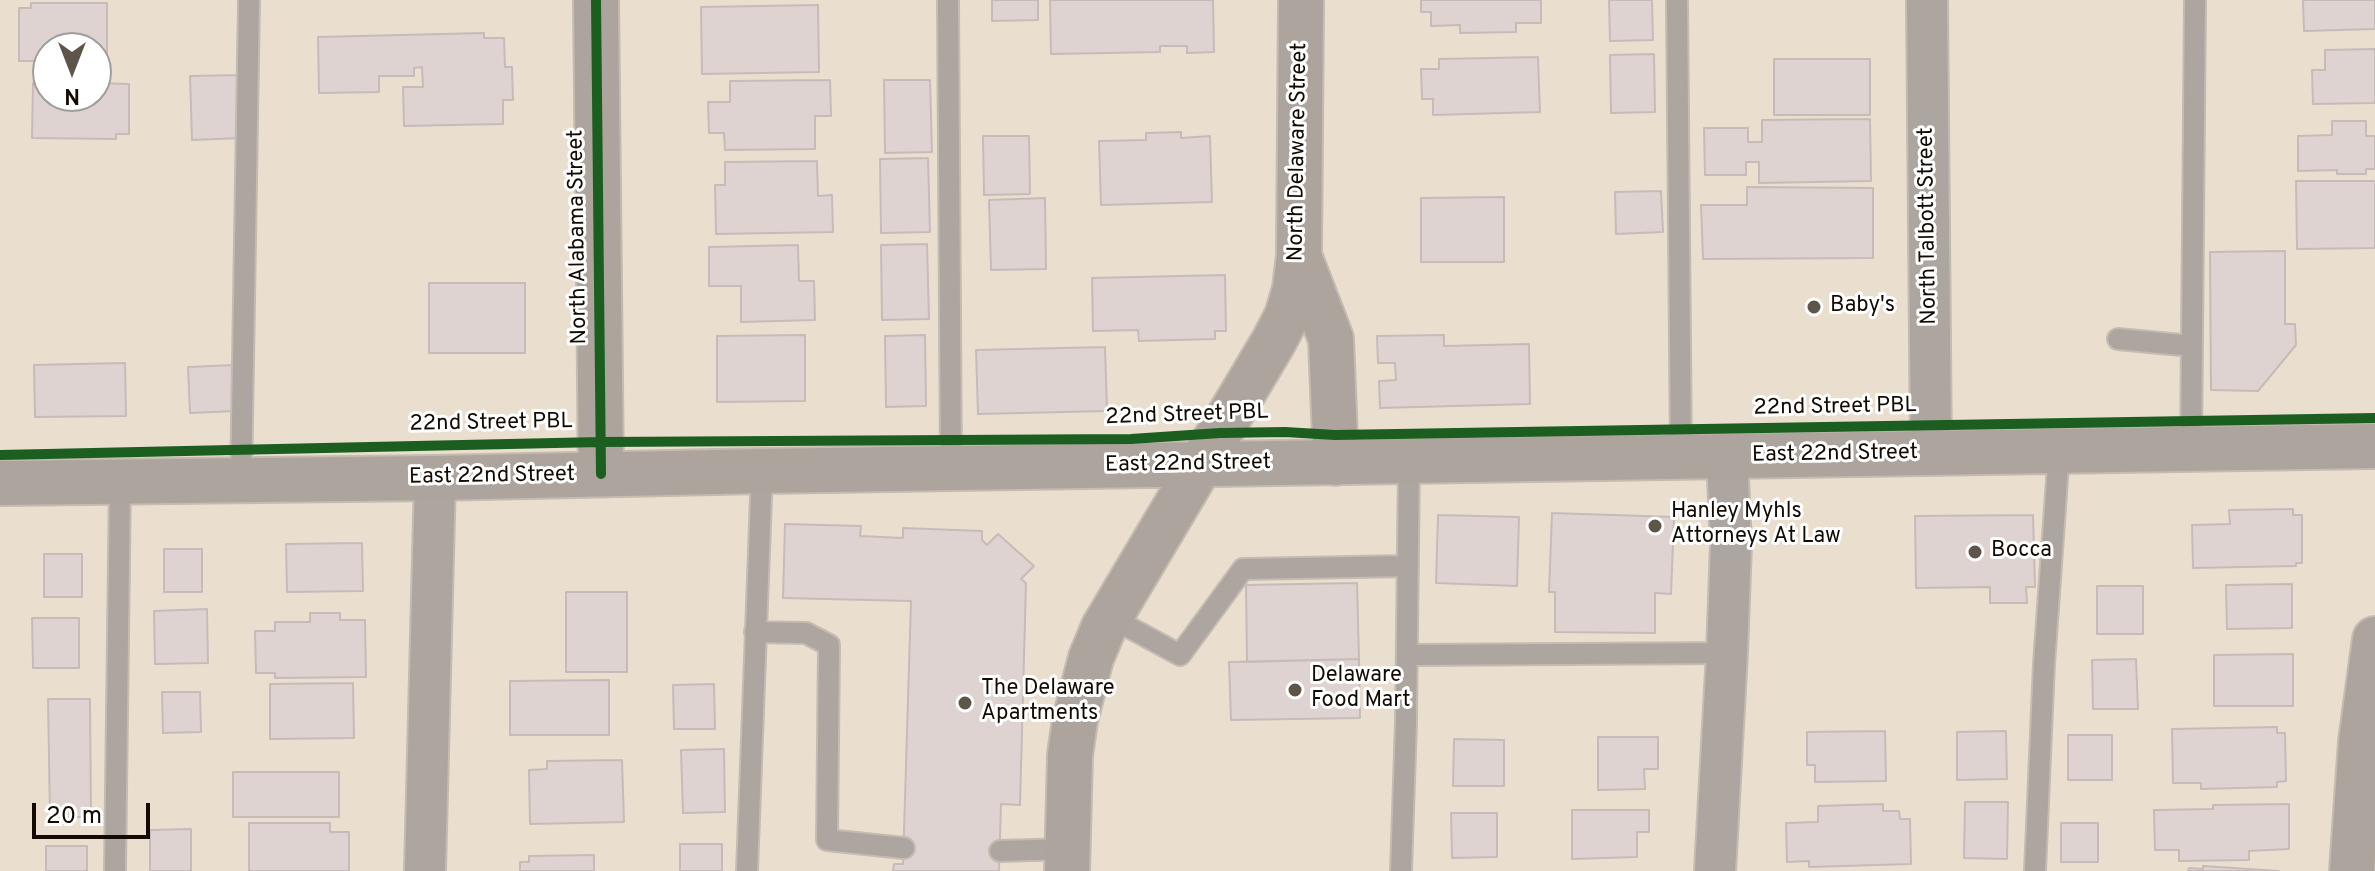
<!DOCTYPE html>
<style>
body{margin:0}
#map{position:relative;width:2375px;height:871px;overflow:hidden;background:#eadfcf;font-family:Overpass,sans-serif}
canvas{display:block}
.north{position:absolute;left:32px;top:32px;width:80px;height:80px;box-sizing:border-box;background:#fff;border:2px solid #a19d9a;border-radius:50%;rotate:180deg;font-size:22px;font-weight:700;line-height:32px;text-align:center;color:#130b03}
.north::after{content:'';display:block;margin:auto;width:28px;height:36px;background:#5e554a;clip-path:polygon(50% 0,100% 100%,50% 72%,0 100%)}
.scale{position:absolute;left:32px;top:803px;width:118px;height:36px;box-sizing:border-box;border:4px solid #130b03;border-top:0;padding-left:10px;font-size:24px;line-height:28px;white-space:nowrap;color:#130b03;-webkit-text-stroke:6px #fff;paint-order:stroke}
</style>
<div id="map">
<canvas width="2375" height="871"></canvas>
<div class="north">N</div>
<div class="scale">20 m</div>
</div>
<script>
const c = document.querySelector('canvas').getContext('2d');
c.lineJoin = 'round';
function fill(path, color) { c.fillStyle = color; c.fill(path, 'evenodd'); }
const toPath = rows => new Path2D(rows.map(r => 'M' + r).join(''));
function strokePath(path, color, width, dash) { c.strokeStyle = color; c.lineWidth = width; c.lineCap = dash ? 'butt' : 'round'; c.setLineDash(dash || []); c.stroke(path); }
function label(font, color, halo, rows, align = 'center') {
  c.font = font + ' Overpass,sans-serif'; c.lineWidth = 6; c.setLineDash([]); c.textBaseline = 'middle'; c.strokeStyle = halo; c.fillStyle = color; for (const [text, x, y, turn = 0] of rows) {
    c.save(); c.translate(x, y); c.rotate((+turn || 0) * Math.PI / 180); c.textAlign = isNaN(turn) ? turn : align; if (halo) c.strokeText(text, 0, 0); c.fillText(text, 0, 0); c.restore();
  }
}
const building = toPath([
 [992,0,1038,0,1038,20,992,21,992,0],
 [1050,0,1213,0,1214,52,1187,53,1187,46,1160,46,1160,52,1051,54,1050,0],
 [1421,0,1541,0,1541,23,1516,23,1516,32,1460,33,1460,25,1431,26,1431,12,1421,12,1421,0],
 [1609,0,1652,0,1653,40,1610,41,1609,0],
 [2303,0,2375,0,2375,29,2304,31,2303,0],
 [31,3,107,3,107,67,96,67,96,48,48,48,48,67,36,67,36,61,19,61,19,8,31,8,31,3],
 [818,5,819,72,702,74,701,7,818,5],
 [484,33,484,38,504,38,505,67,512,67,513,100,503,100,503,124,404,126,403,87,423,87,422,67,414,68,414,76,379,76,379,92,319,93,318,37,484,33],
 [2375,49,2375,103,2313,104,2312,70,2325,70,2325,50,2375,49],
 [1654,54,1655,112,1611,113,1610,55,1654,54],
 [1538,57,1540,112,1433,115,1433,99,1422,99,1421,69,1439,69,1439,59,1538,57],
 [1774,59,1870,59,1870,115,1774,115,1774,59],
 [242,75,243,138,192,140,190,76,242,75],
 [830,80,831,116,815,116,815,149,725,150,724,133,709,133,708,102,730,102,730,81,830,80],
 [884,80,930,80,932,152,885,153,884,80],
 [33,83,48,83,48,96,96,96,96,83,129,84,129,134,116,134,116,139,32,138,33,83],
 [1870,119,1871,181,1759,183,1759,162,1746,162,1746,175,1705,175,1704,128,1748,128,1748,142,1762,142,1762,120,1870,119],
 [2332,121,2366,121,2366,136,2375,136,2375,169,2366,169,2366,174,2337,174,2337,170,2298,171,2298,136,2332,135,2332,121],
 [1181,132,1181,138,1210,136,1212,202,1101,205,1099,141,1146,140,1146,133,1181,132],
 [983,136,1029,136,1030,194,984,195,983,136],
 [928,158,930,232,881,233,880,159,928,158],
 [817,161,818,196,832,195,833,232,716,234,715,185,725,185,725,162,817,161],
 [2296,181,2375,181,2375,248,2297,249,2296,181],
 [1747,187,1873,188,1873,258,1703,259,1701,205,1747,205,1747,187],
 [1661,191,1663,232,1616,234,1615,192,1661,191],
 [1504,197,1504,262,1421,262,1421,198,1504,197],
 [1045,198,1046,269,991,270,989,200,1045,198],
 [927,244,929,319,882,320,881,245,927,244],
 [798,245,799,281,814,281,815,320,741,322,741,286,709,286,709,247,798,245],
 [2285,251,2285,324,2295,324,2296,345,2258,391,2211,390,2210,252,2285,251],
 [1225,275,1226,331,1215,331,1215,339,1139,341,1138,330,1093,331,1092,278,1225,275],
 [429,283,525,283,525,353,429,353,429,283],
 [805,335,805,401,717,402,717,336,805,335],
 [925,335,926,406,886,407,885,336,925,335],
 [1444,335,1444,346,1529,344,1530,404,1380,408,1379,381,1396,380,1395,363,1378,363,1377,336,1444,335],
 [1105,347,1107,411,978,414,976,350,1105,347],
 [125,363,126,416,35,417,34,365,125,363],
 [234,365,236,411,190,413,188,367,234,365],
 [2293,509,2293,515,2302,515,2302,563,2296,563,2296,566,2193,568,2192,525,2230,524,2229,510,2293,509],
 [1552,513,1674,517,1671,594,1655,593,1655,633,1555,632,1555,592,1549,592,1552,513],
 [1438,515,1519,517,1517,586,1436,583,1438,515],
 [2033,515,2035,587,2026,587,2027,603,1990,603,1990,587,1916,588,1915,516,2033,515],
 [785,524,861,526,860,536,903,538,903,528,982,531,982,540,987,545,998,534,1034,566,1021,579,1026,583,1020,805,1001,804,999,871,893,871,894,864,903,864,911,601,783,598,785,524],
 [362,543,363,591,287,592,286,544,362,543],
 [164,549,202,549,202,592,164,592,164,549],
 [44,554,82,554,82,597,44,597,44,554],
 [1357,583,1359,659,1247,662,1246,585,1357,583],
 [2292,584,2292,628,2227,629,2226,585,2292,584],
 [2097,586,2143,586,2143,634,2097,634,2097,586],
 [566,592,627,592,627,672,566,672,566,592],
 [207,609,208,663,155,664,154,611,207,609],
 [310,613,340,613,340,620,365,620,366,677,275,678,275,673,256,673,255,631,275,631,275,622,310,622,310,613],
 [32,618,79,618,79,668,33,668,32,618],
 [2293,654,2293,706,2214,706,2214,655,2293,654],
 [1359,659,1360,718,1231,720,1229,662,1359,659],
 [2136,659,2138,709,2093,709,2092,660,2136,659],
 [609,680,609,735,510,735,510,681,609,680],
 [353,683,354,738,270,739,270,684,353,683],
 [714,684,715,729,674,729,673,685,714,684],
 [162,692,200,692,201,732,163,733,162,692],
 [48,699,90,699,91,817,50,817,48,699],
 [2277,727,2277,733,2285,733,2286,781,2277,782,2277,787,2201,789,2201,783,2173,783,2172,729,2277,727],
 [1885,731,1886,781,1815,782,1815,765,1807,765,1807,732,1885,731],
 [2006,731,2007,779,1957,780,1957,732,2006,731],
 [2068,735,2112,735,2112,780,2068,780,2068,735],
 [1598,737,1658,737,1658,769,1644,769,1645,789,1598,790,1598,737],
 [1454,739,1504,740,1504,786,1453,786,1454,739],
 [724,749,725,812,683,813,681,750,724,749],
 [622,760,624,822,530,824,529,770,547,769,547,761,622,760],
 [233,772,339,772,339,817,233,817,233,772],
 [1965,802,2008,802,2007,859,1964,858,1965,802],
 [1883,804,1883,811,1899,811,1900,819,1910,819,1911,864,1809,867,1809,861,1787,862,1786,823,1818,822,1818,806,1883,804],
 [2289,804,2289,849,2249,851,2249,860,2179,861,2179,850,2155,850,2154,810,2213,809,2213,805,2289,804],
 [1572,810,1649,810,1649,832,1637,832,1637,857,1572,859,1572,810],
 [1451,813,1497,813,1497,857,1452,858,1451,813],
 [249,823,330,823,330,832,349,832,349,871,249,871,249,823],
 [2061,823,2098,823,2098,862,2061,862,2061,823],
 [191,829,191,871,150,871,150,830,191,829],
 [680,844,722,844,722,871,680,871,680,844],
 [46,846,87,846,87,871,46,871,46,846],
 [594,855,594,871,520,871,520,862,529,862,529,856,594,855],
 [2203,866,2279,871,2188,871,2189,868,2203,869,2203,866]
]);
const lane = toPath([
 [948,0,951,469],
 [1677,0,1681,457],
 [2118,339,2192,346],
 [2191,449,2195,0],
 [241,481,249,0],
 [1110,617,1180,655,1243,569,1408,566],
 [755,632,806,633,829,645,827,840,904,848],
 [1407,655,1727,653],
 [1000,851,1067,849],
 [115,871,120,481],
 [747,871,762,471],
 [1401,871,1406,722,1409,462],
 [2035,871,2044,664,2059,451]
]);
const street = toPath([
 [1927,0,1931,453],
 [425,871,435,478],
 [1715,871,1727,653,1731,545,1727,457]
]);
const secondary = toPath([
 [596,0,601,474],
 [1299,256,1331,339,1336,463],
 [0,483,435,478,762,471,2375,446],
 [1067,871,1070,755,1075,720,1091,658,1104,627,1274,341,1287,316,1295,289,1299,256,1301,0],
 [2352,871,2361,742,2375,639]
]);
const cycleway = toPath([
 [596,0,601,474],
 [0,455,601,442,1131,439,1220,433,1285,432,1335,435,2375,418]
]);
const markers = [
 [1814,307,8,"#5e554a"],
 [1655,526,8,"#5e554a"],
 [1975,552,8,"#5e554a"],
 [1295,690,8,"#5e554a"],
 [965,703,8,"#5e554a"]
];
const streetNames = [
 ["North Delaware Street",1299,152,-89],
 ["North Talbott Street",1929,226,-91],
 ["North Alabama Street",579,237,-91],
 ["22nd Street PBL",1835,408,-1],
 ["22nd Street PBL",1187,416,-2],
 ["22nd Street PBL",491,424,-1],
 ["East 22nd Street",1835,455,-1],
 ["East 22nd Street",1188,465,-1],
 ["East 22nd Street",492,477,-1]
];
const poiNames = [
 ["Baby's",1830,307],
 ["Hanley Myhls",1671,513],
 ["Attorneys At Law",1671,538],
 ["Bocca",1991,552],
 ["Delaware",1311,677],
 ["Food Mart",1311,702],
 ["The Delaware",981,690],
 ["Apartments",981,715]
];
fill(building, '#ded3d1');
strokePath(building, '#c6bbb9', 2);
strokePath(lane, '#c5bcb1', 24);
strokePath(street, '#c5bcb1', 44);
strokePath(secondary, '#c5bcb1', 48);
strokePath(lane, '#ada6a0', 20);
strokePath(street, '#ada6a0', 40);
strokePath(secondary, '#ada49d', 44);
strokePath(cycleway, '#1b5e20', 10);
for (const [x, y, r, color] of markers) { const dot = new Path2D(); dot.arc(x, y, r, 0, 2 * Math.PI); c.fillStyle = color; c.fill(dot); strokePath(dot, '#fff', 3); }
label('22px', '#130b03', '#fff', streetNames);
label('22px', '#130b03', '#fff', poiNames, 'left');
</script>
